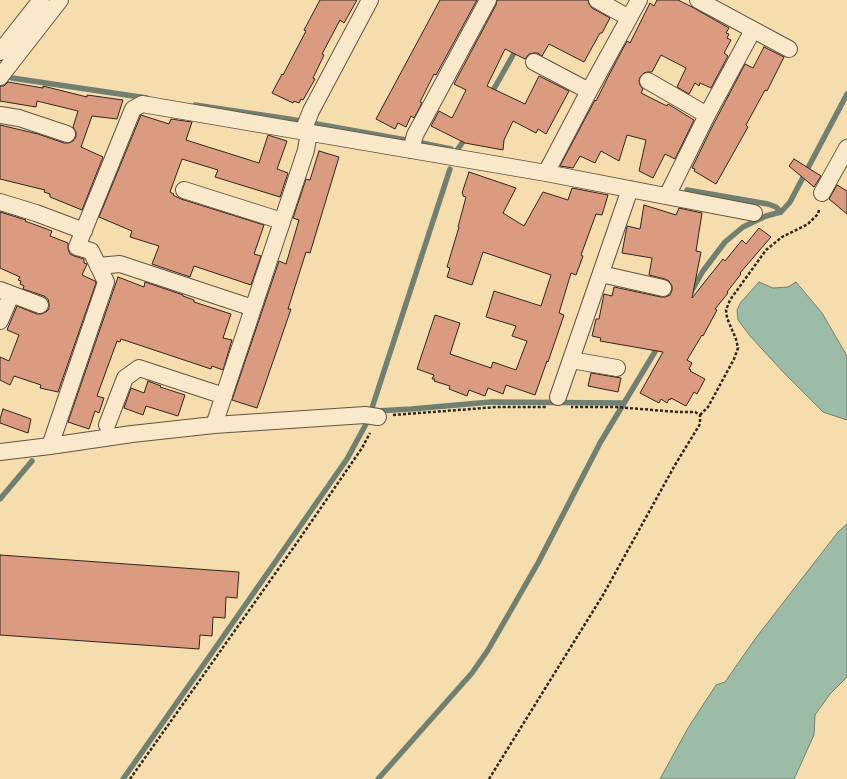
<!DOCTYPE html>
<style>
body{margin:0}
canvas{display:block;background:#f6ddae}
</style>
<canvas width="847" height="779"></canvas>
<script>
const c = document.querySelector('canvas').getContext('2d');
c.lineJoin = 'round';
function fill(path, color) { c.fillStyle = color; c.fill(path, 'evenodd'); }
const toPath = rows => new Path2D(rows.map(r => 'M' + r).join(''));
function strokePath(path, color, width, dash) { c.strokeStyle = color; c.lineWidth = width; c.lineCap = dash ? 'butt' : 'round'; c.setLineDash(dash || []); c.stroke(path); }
const water = toPath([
 [759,282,773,288,788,287,796,282,822,313,847,356,847,420,823,412,785,374,750,336,738,320,737,310,741,302,759,282],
 [847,524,847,677,830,694,815,715,814,735,794,779,660,779,688,728,716,685,725,682,755,639,838,532,847,524]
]);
const stream = toPath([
 [5,75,12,78,147,98],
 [491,94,517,48],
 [195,105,289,119,417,142,451,149],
 [455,153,467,136],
 [687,190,768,204,776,207,781,212],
 [691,292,703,271,725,242,743,227,766,216,781,212,790,202,847,94],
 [376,411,411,409,491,402,624,403],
 [0,499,32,461],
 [123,779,209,657,347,459,366,424,371,411,450,169],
 [378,779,472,673,488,650,538,563,600,443,659,345]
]);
const building = toPath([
 [320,0,357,0,344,23,340,20,322,54,324,55,313,78,315,79,303,100,301,99,299,103,294,101,293,103,272,93,282,74,283,75,306,31,304,30,320,0],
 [440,0,477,0,436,75,434,74,420,102,422,103,414,118,411,116,406,127,398,123,395,129,376,119,440,0],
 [497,0,588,0,589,4,592,8,610,18,602,33,600,33,584,62,549,44,542,56,538,53,533,53,529,54,525,59,505,49,487,86,525,104,539,76,569,91,546,134,538,129,536,133,513,121,504,140,503,150,465,143,431,126,439,111,452,118,466,90,454,84,496,5,497,0],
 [657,0,678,0,692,7,729,28,726,33,729,34,727,38,731,40,724,53,728,56,711,88,700,83,699,86,695,83,689,94,677,87,686,68,661,55,652,72,648,72,644,73,640,77,639,81,640,85,643,89,641,93,667,106,668,104,694,120,675,159,665,154,653,178,639,171,646,140,627,135,619,161,601,151,595,163,580,156,573,168,560,166,595,100,596,101,609,75,627,41,630,43,650,3,654,6,657,0],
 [764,47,784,57,767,91,765,90,746,125,748,127,716,184,694,171,695,169,692,168,711,129,745,64,753,68,764,47],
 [8,82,43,88,43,86,87,97,87,95,123,100,117,119,92,116,81,147,103,157,82,210,50,197,50,194,44,192,45,190,0,179,0,125,38,134,64,143,69,143,73,141,76,137,76,132,73,127,78,111,37,101,36,107,0,101,0,86,4,86,8,82],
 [141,115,169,124,171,119,192,122,186,140,259,163,268,135,287,141,277,169,288,173,280,197,215,177,218,170,182,159,170,192,174,194,173,195,181,199,264,225,254,254,261,256,251,285,194,266,190,277,152,264,159,246,130,237,132,231,99,217,141,115],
 [319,151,339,157,310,253,306,252,288,309,291,309,257,408,232,400,279,261,286,264,299,220,293,218,306,179,310,180,319,151],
 [794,159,821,176,814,187,789,166,794,159],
 [469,172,516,188,503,213,524,226,543,192,568,200,572,188,608,195,602,215,596,214,581,255,583,256,576,275,571,273,559,313,564,315,548,362,547,361,535,395,506,385,503,394,488,388,485,396,469,390,467,396,449,389,450,386,434,381,435,379,432,379,434,375,417,369,435,315,460,323,450,354,491,368,493,362,516,370,527,341,512,336,516,326,486,317,494,291,541,306,551,275,483,252,472,285,447,277,450,268,447,267,459,227,458,227,466,197,463,196,463,194,462,193,469,172],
 [837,185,847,191,847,214,829,199,837,185],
 [644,205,676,215,679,208,702,213,696,251,701,252,692,298,723,259,725,261,742,240,746,244,759,228,771,237,740,273,741,274,727,292,728,293,715,309,717,310,703,336,702,335,687,360,692,363,689,369,691,370,690,371,705,379,697,394,694,392,686,406,671,398,670,400,669,399,667,403,661,399,659,403,640,393,663,352,600,341,601,338,592,336,596,319,599,319,604,294,612,296,614,287,661,297,665,297,670,295,672,290,672,286,669,281,665,279,649,275,652,258,622,253,627,226,640,229,644,205],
 [0,212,26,220,25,221,52,231,50,236,68,243,68,249,70,254,74,256,84,259,84,263,87,264,82,275,95,281,96,283,58,392,40,388,41,385,14,376,10,385,0,380,0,357,9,361,19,335,7,330,17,306,37,314,41,314,46,312,49,309,49,304,48,299,44,296,23,289,24,286,20,284,21,281,18,280,20,277,0,268,0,212],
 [118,277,144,287,145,282,183,295,183,296,194,300,194,302,231,314,223,338,232,340,223,370,212,366,211,369,121,339,120,342,117,341,97,396,104,398,99,413,95,411,89,429,68,422,118,277],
 [591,373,621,378,618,392,588,386,591,373],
 [148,381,161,386,160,387,185,395,178,416,146,406,143,415,124,408,131,388,144,393,148,381],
 [3,409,31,419,28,433,0,423,0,419,3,409],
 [0,555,239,572,237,598,226,597,225,618,213,617,212,636,200,635,199,649,0,635,0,555]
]);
const path = toPath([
 [393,415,497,407,546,407],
 [700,415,708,407,734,359,738,348,736,339,727,318,726,310,730,300,766,250,782,237,808,224,818,214,819,210],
 [130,779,296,544,362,448,370,433],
 [489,779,603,595,675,465,700,424,700,415,695,412,678,412,616,407,571,407]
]);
const minor = toPath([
 [597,0,629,18],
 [698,0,789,49],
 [0,52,41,0],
 [534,62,589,91],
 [0,77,60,0],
 [648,81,707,115,667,196],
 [0,115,19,118,67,134],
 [707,115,753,30],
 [303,131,311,111,370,0],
 [411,150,415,135,488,0],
 [546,173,589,91,639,0],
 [184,190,282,221],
 [822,193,847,148],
 [0,202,36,213,84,231],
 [98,266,120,264,253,308],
 [601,274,663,288],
 [0,290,40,305],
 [0,321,11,295],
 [571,360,617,368],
 [558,397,630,189],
 [107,425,125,378,139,368,224,396],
 [214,425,306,150,309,132],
 [50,446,106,282,91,251,77,247,133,109,142,104,546,173,754,213],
 [0,452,50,446,132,434,214,425,365,415,378,417]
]);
fill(water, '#9dbca7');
strokePath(water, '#728071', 1);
strokePath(stream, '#728071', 5.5);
fill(building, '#da9b80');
strokePath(building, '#31251f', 1);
strokePath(minor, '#625343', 18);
strokePath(path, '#31251f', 2.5, [3, 2]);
strokePath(minor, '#f9e9ca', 16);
</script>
